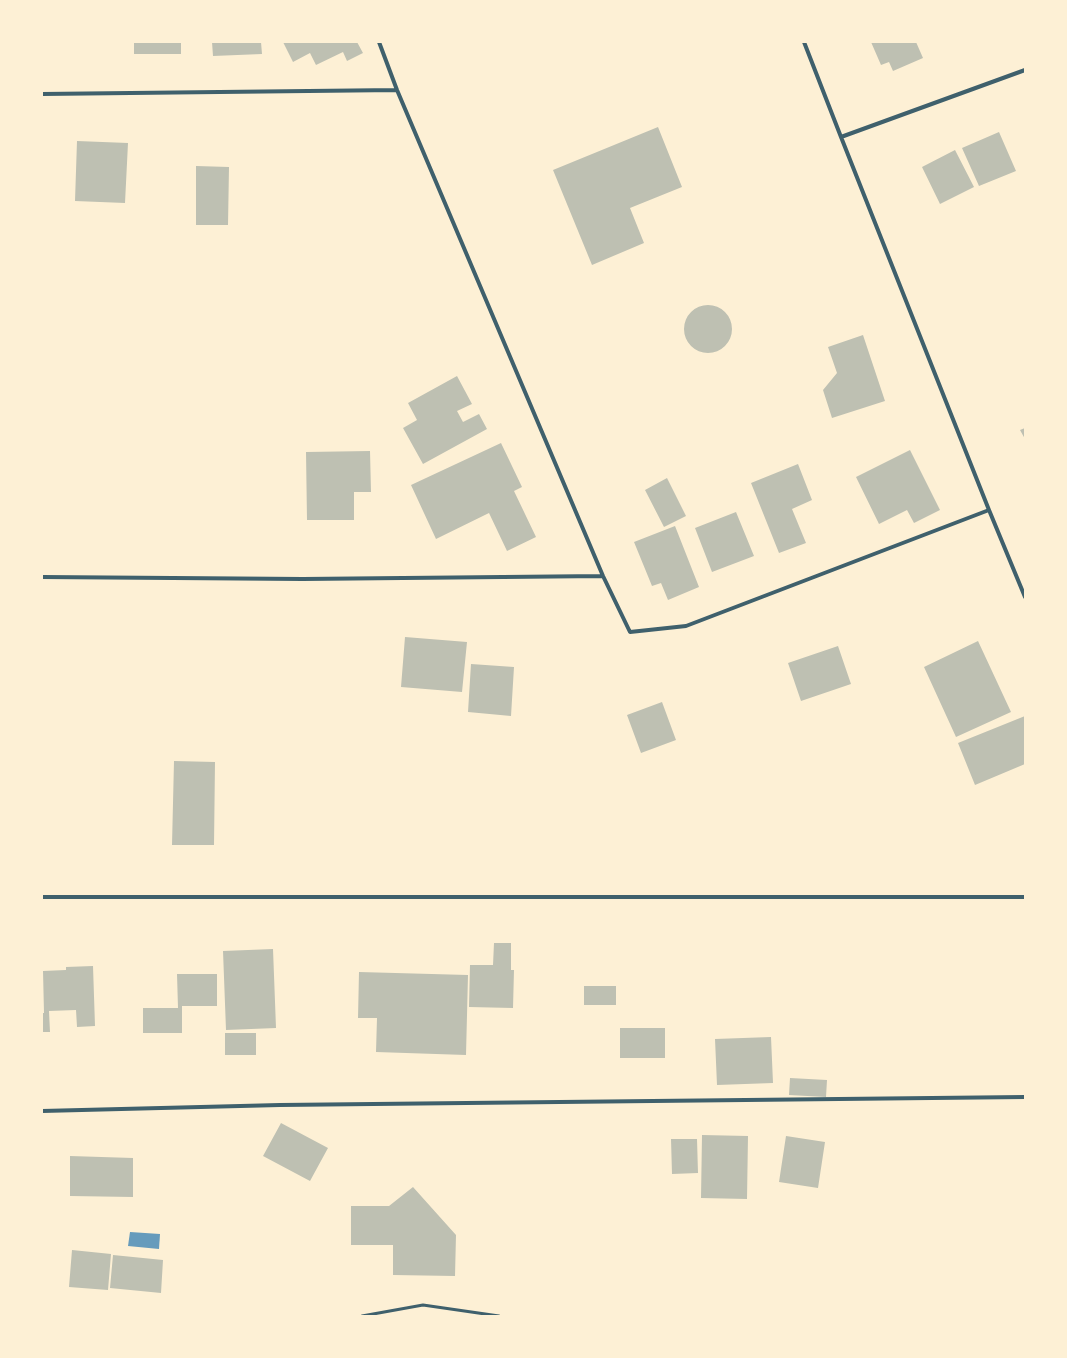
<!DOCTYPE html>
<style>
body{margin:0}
#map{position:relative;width:1067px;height:1358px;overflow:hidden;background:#fdf0d5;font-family:"Fira Sans Condensed",sans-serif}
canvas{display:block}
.frame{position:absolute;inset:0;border:43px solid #fdf0d5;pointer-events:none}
</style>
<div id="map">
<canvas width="1067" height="1358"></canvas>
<div class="frame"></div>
</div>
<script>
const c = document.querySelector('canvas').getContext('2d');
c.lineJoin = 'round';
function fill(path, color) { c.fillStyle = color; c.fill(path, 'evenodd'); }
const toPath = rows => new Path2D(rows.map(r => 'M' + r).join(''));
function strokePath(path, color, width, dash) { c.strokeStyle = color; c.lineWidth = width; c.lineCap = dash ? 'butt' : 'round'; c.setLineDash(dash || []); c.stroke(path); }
const water = toPath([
 [130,1232,160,1234,159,1249,128,1246]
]);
const building = toPath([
 [134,42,181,42,181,54,134,54],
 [212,42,261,42,262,54,213,56],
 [283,42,357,42,363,53,347,61,343,52,316,65,310,53,293,62],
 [871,42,916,42,923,58,893,71,889,62,881,65],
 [658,127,682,187,630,208,644,243,592,265,553,170],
 [999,132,1016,171,979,186,962,148],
 [77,141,128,143,125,203,75,201],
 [955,150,974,187,940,204,922,167],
 [196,166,229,167,228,225,196,225],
 '684 329a24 24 0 1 1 48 0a24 24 0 1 1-48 0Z',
 [863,335,885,401,832,418,823,390,837,373,828,347],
 [457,376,472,404,457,411,463,422,479,414,487,429,423,464,403,428,417,420,408,403],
 [1025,428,1025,439,1020,430],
 [501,443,522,487,514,491,536,537,507,551,489,513,436,539,411,485],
 [910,450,940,510,914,523,907,510,879,524,856,477],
 [370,451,371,492,354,492,354,520,307,520,306,452],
 [798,464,812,500,792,509,806,543,779,553,751,483],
 [667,478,686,516,664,527,645,490],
 [736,512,754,556,712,572,695,528],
 [675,526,699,587,668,600,661,583,652,586,634,542],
 [405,637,467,642,462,692,401,687],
 [978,641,1011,712,956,737,924,667],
 [838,646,851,684,801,701,788,663],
 [471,664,514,667,511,716,468,712],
 [662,702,676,740,641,753,627,715],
 [1025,716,1025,764,975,785,958,743],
 [174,761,215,762,214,845,172,845],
 [494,943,511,943,511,970,514,970,513,1008,469,1007,470,965,493,965],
 [273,949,276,1028,226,1030,223,951],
 [93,966,95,1026,77,1027,76,1010,49,1011,50,1032,42,1032,42,1013,44,1013,43,971,66,970,66,967],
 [359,972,468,975,466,1055,376,1052,377,1018,358,1018],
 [177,974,217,974,217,1006,182,1006,182,1033,143,1033,143,1008,178,1008],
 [584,986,616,986,616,1005,584,1005],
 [620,1028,665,1028,665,1058,620,1058],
 [225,1033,256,1033,256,1055,225,1055],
 [771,1037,773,1083,717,1085,715,1039],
 [790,1078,827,1080,826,1097,789,1095],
 [281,1123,328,1148,310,1181,263,1156],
 [702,1135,748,1136,747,1199,701,1198],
 [786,1136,825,1142,818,1188,779,1182],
 [671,1139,697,1139,698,1173,672,1174],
 [70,1156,133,1158,133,1197,70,1196],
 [413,1187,456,1235,455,1276,393,1275,393,1245,351,1245,351,1206,389,1206],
 [72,1250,111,1254,108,1290,69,1287],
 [113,1255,163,1260,161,1293,110,1288]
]);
const service = toPath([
 [362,1316,423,1305,499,1316]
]);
const minor = toPath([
 [379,42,397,90,603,576,630,632,686,626,989,510],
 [804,42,841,137,989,510,1025,597],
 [42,94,397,90],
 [841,137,1025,70],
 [42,577,303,579,603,576],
 [42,897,1025,897],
 [42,1111,280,1105,1025,1097]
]);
fill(water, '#669bbc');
fill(building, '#bec0b2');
strokePath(service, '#3f606c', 3);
strokePath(minor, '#3f606c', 4);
</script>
